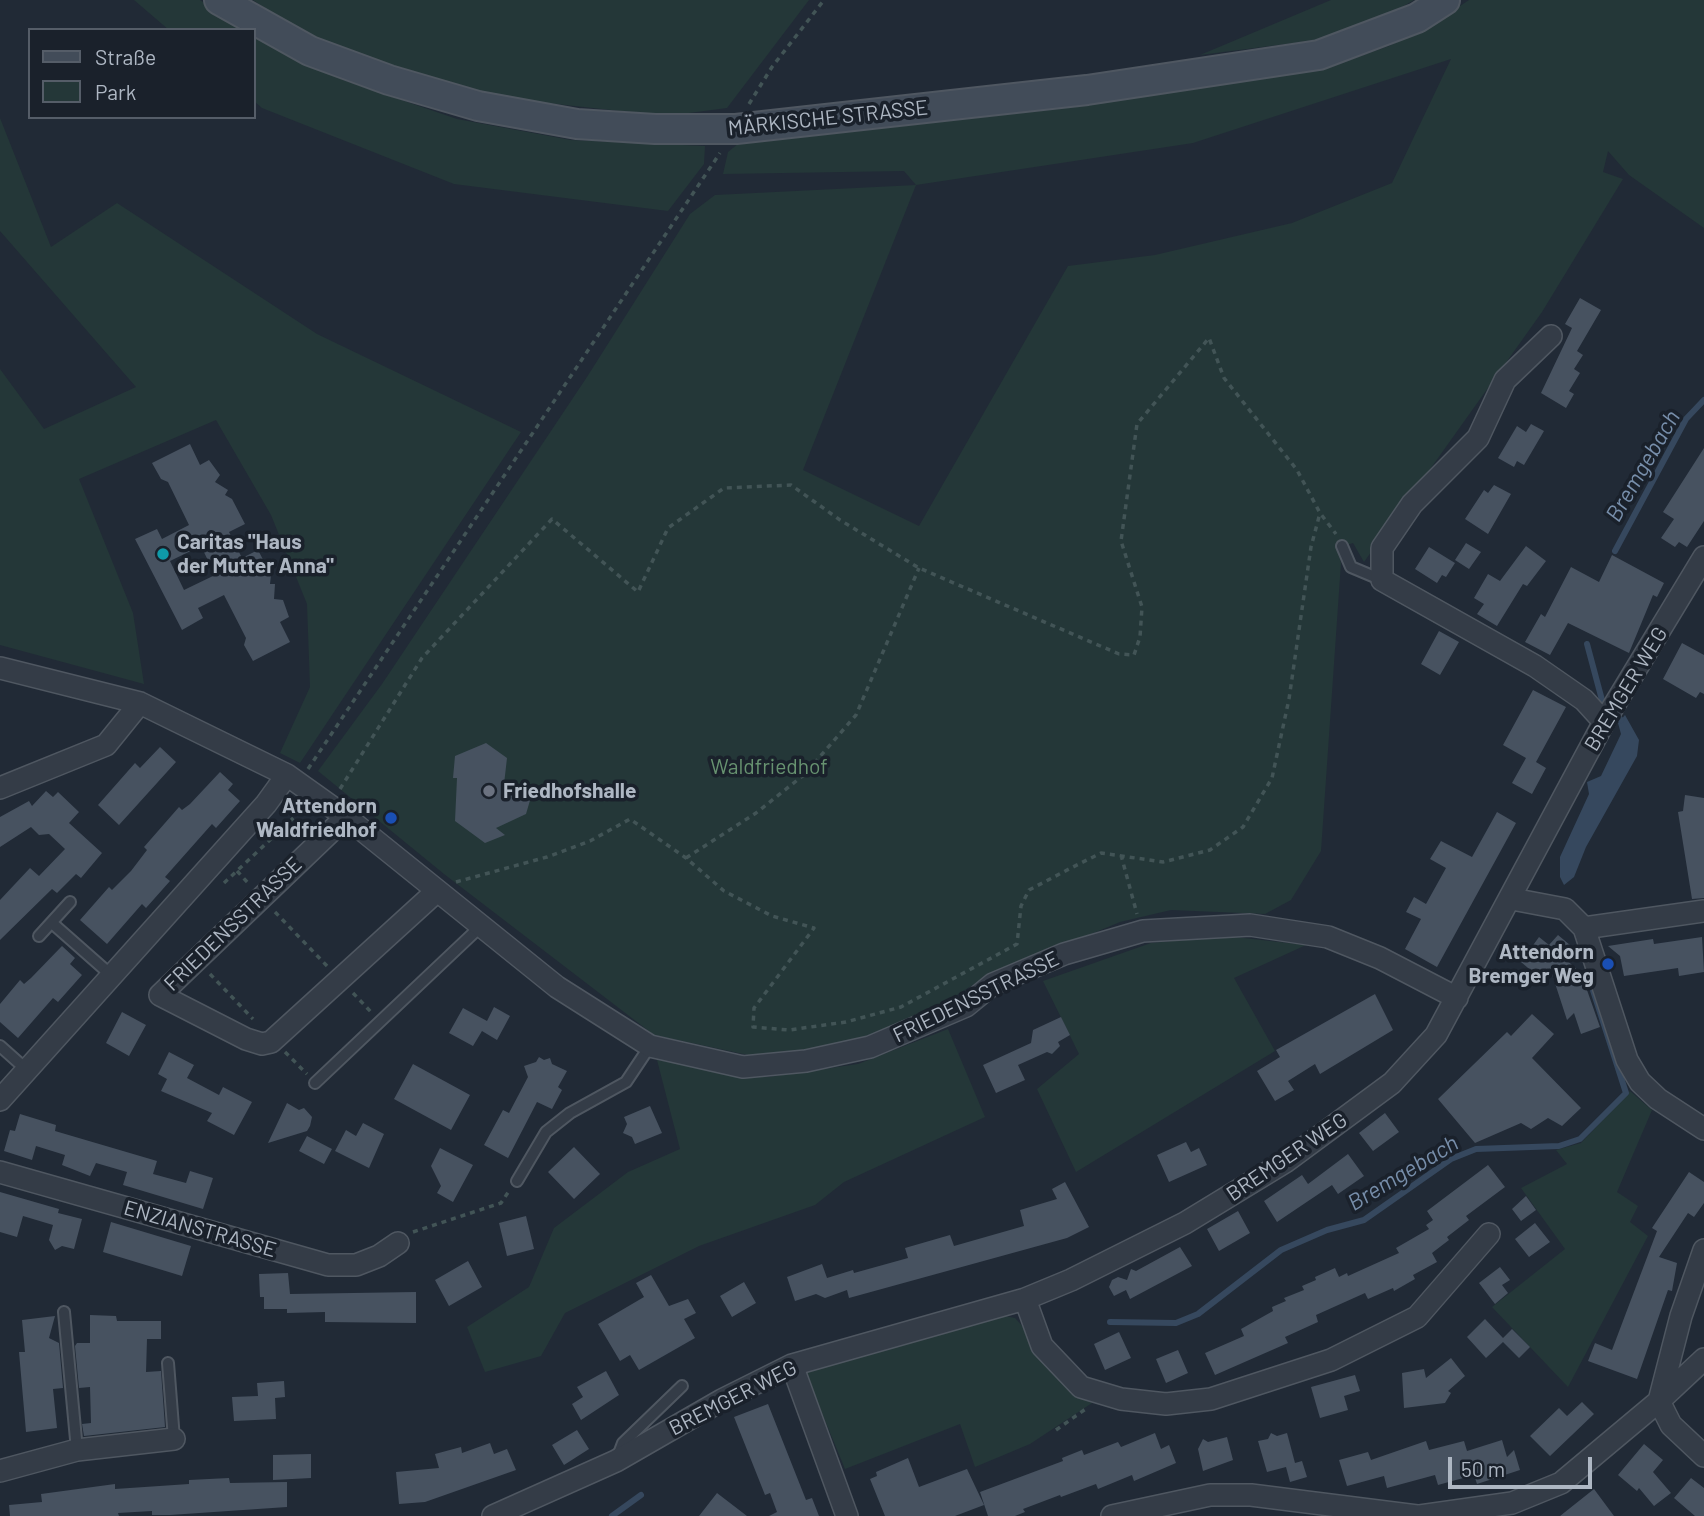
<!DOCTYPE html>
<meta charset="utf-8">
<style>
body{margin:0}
#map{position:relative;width:1704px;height:1516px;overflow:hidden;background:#212a36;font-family:Barlow,sans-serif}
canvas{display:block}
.legend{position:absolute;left:28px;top:28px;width:228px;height:91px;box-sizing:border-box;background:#1a212b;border:2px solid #555d68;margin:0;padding:9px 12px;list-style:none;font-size:21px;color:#aeb7c3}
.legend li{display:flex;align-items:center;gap:14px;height:35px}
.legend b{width:35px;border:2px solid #555d68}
.scale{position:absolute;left:1448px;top:1457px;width:144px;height:32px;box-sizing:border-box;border:4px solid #aeb7c3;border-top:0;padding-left:9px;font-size:21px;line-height:24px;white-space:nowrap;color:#aeb7c3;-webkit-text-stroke:5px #1a212b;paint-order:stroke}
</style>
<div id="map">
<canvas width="1704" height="1516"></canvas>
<ul class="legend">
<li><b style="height:9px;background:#424c59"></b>Straße</li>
<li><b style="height:19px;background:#243738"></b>Park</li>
</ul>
<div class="scale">50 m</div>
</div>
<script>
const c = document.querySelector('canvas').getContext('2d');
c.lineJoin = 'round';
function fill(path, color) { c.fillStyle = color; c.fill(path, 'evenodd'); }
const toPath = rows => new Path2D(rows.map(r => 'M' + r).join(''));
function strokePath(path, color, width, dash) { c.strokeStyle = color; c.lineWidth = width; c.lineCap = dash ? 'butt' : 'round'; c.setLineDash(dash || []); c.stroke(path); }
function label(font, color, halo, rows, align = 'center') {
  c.font = font + ' Barlow,sans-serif'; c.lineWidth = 7; c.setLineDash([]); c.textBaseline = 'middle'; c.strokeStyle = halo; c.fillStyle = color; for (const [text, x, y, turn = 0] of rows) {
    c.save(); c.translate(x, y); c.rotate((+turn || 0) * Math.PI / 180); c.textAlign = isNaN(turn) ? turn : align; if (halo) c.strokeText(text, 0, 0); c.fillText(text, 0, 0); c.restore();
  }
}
const green = toPath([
 [134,0,200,0,244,30,169,30],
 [253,0,809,0,727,108,666,116,483,96,314,41],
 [1331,0,1414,0,1390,14,1333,38,1200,55],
 [1469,0,1704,0,1704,228,1629,175,1608,151,1603,172,1623,179,1542,312,1364,562,1353,543,1337,548,1341,563,1321,851,1291,900,1265,914,1171,910,1120,922,979,981,899,1032,762,1058,654,1035,444,874,318,771,382,684,587,377,690,214,715,195,916,185,904,171,723,174,728,152,744,139,915,123,1283,75,1340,63,1389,46,1436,22],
 [1451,59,1392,183,1292,223,1155,255,1068,266,919,526,803,470,916,185,1193,143],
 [254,35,343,80,457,119,571,140,705,146,704,164,668,211,454,184,262,108,254,101],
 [0,118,51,247,117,203,317,334,521,432,300,763,280,753,310,687,307,604,271,515,216,420,79,479,133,613,144,684,0,645,0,369,44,429,136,387,0,231],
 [1226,936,1306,945,1234,978,1275,1051,1076,1172,1037,1089,1079,1054,1043,981,1151,943],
 [948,1029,985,1117,844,1182,815,1205,699,1246,565,1313,541,1356,485,1372,467,1327,529,1287,554,1228,628,1172,680,1149,657,1060,768,1077,858,1064],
 [1630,1091,1652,1110,1617,1192,1638,1206,1630,1222,1648,1236,1568,1387,1492,1307,1565,1249,1521,1188,1567,1164,1556,1150,1581,1143],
 [1005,1316,1015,1318,1027,1331,1046,1367,1070,1389,1092,1403,1030,1444,975,1467,960,1424,845,1469,805,1372]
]);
const water = toPath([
 [1625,715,1639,740,1637,756,1586,847,1574,877,1564,885,1560,877,1560,857,1589,794,1587,782,1601,776,1621,734,1618,723]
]);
const stream = toPath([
 [1615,551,1686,419,1704,400],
 [1587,644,1602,700,1621,720],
 [1110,1322,1176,1323,1198,1314,1281,1250,1327,1230,1364,1220,1451,1159,1476,1149,1559,1146,1580,1139,1626,1093,1591,984],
 [612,1516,641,1495]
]);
const building = toPath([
 [1580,298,1601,310,1577,351,1583,355,1574,369,1580,373,1569,391,1574,394,1566,408,1541,393,1572,328,1565,324],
 [1531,424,1544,431,1524,465,1517,461,1514,467,1498,458,1517,426,1526,432],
 [190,444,200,465,209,460,220,475,215,482,228,490,225,495,232,499,245,524,229,532,242,558,258,550,271,575,270,584,275,584,274,599,283,600,289,617,280,622,290,642,253,661,244,645,246,638,224,595,198,608,203,618,182,630,135,539,157,529,162,539,189,525,168,482,161,479,152,463],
 [201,546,215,575,184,590,170,561],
 [1704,448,1704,521,1687,547,1679,542,1675,547,1661,538,1674,519,1663,512],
 [1494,485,1511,494,1488,534,1465,519,1484,490,1488,493],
 [1466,543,1481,552,1469,569,1455,560],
 [1526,546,1546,561,1527,586,1523,584,1497,626,1477,614,1484,604,1474,598,1488,574,1500,581],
 [1429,547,1455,563,1446,577,1442,575,1437,583,1415,569],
 [1612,555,1664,583,1657,597,1653,595,1629,653,1568,623,1550,655,1525,642,1541,614,1545,617,1571,567,1599,582],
 [1439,631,1459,642,1440,675,1421,664],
 [1682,643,1704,655,1704,694,1700,692,1696,698,1663,679],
 [1533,690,1566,707,1536,762,1546,768,1532,794,1512,783,1526,758,1503,745],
 [486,743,507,758,503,793,519,786,531,797,526,814,496,828,505,835,485,843,455,821,457,778,453,778,455,756],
 [160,747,176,762,119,825,98,805,135,763,140,768],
 [220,772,233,784,228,790,240,801,216,828,212,824,165,877,170,881,146,908,142,904,107,944,80,920,109,887,112,890,131,871,147,850,144,847,179,807,182,810,190,804],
 [46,791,53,797,58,792,79,812,69,823,102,853,81,878,76,874,57,893,52,889,0,940,0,900,30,868,39,876,65,849,49,834,39,835,31,827,0,847,0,817,29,801,32,806],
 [1685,795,1704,798,1704,898,1692,899,1678,812,1683,811],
 [1497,812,1516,823,1437,967,1405,949,1421,919,1406,912,1414,897,1426,904,1446,868,1430,859,1441,841,1472,857],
 [1558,935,1570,945,1561,955,1581,973,1600,1027,1581,1034,1574,1013,1567,1020,1550,968,1541,979,1521,962,1539,937,1549,945],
 [1702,937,1704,972,1679,976,1678,968,1624,976,1620,956,1608,946,1653,939,1654,944],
 [62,946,75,958,70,964,82,975,58,1002,53,998,18,1038,0,1022,0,1004,20,980,24,984,31,978],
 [1375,994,1393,1030,1320,1074,1315,1064,1288,1081,1294,1090,1275,1101,1257,1071,1280,1057,1276,1050],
 [494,1007,510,1016,497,1040,482,1031,473,1046,449,1033,463,1008,487,1021],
 [122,1012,146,1025,129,1056,106,1043],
 [1532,1014,1554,1034,1532,1058,1581,1108,1562,1126,1548,1118,1531,1129,1521,1123,1475,1143,1438,1099,1507,1032,1511,1036],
 [1061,1017,1070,1035,1058,1042,1060,1046,1052,1054,1047,1052,1018,1065,1025,1080,996,1093,983,1065,1031,1043,1033,1030],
 [169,1052,194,1065,187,1078,219,1095,223,1087,252,1102,234,1135,207,1121,212,1113,161,1091,167,1079,158,1074],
 [539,1057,544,1060,550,1058,552,1064,567,1071,558,1087,562,1090,552,1109,537,1102,508,1158,484,1145,503,1110,509,1113,528,1077,524,1066,536,1062],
 [413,1064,470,1095,451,1130,394,1099],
 [287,1103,299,1110,304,1108,312,1117,310,1126,307,1131,268,1143],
 [650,1106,662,1133,635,1144,632,1137,623,1133,627,1124,624,1117],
 [1385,1113,1399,1132,1373,1151,1359,1133],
 [20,1114,56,1125,55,1131,157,1161,153,1174,186,1183,190,1171,213,1178,203,1209,123,1185,127,1172,96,1163,90,1176,62,1165,65,1155,36,1146,32,1160,4,1151,10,1130,15,1131],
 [363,1123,384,1134,369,1168,335,1151,346,1130,356,1136],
 [307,1136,332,1149,324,1164,299,1151],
 [1186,1142,1191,1152,1199,1148,1207,1165,1169,1182,1157,1155],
 [574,1147,600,1174,574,1199,548,1172],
 [440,1148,473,1165,453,1202,437,1193,441,1186,431,1166],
 [1348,1154,1364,1176,1338,1194,1332,1185,1277,1222,1264,1201,1302,1175,1308,1184],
 [1488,1165,1505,1187,1466,1216,1469,1220,1447,1237,1449,1240,1432,1253,1437,1262,1413,1275,1415,1279,1394,1291,1393,1288,1368,1299,1365,1293,1316,1315,1318,1322,1285,1337,1288,1343,1215,1375,1205,1353,1244,1336,1241,1329,1273,1311,1272,1307,1286,1301,1284,1298,1304,1290,1302,1286,1316,1280,1315,1277,1335,1268,1339,1277,1347,1273,1348,1276,1399,1253,1396,1248,1429,1229,1426,1225,1433,1220,1427,1211],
 [1689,1172,1704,1182,1704,1203,1694,1217,1688,1213,1659,1257,1677,1263,1672,1291,1668,1290,1637,1379,1588,1361,1595,1343,1612,1350,1657,1231,1652,1228],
 [1065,1182,1089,1227,1067,1238,849,1298,847,1290,825,1298,816,1294,795,1301,787,1277,822,1264,827,1278,853,1270,854,1273,908,1258,905,1248,950,1235,954,1246,1024,1226,1020,1210,1057,1199,1052,1189],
 [0,1192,59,1209,58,1213,82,1219,74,1249,62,1246,55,1250,49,1240,53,1225,23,1216,17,1237,0,1232],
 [1526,1196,1536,1210,1521,1221,1512,1209],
 [1238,1211,1250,1233,1219,1251,1207,1229],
 [526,1216,534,1249,507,1256,499,1223],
 [111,1222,191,1246,182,1276,103,1252],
 [1535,1223,1550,1242,1529,1257,1515,1239],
 [1180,1247,1192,1266,1130,1299,1126,1290,1114,1296,1109,1287,1112,1280,1118,1277,1127,1280,1131,1269,1136,1271],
 [468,1261,482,1287,449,1306,435,1280],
 [1500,1267,1510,1280,1502,1285,1508,1293,1495,1304,1479,1283],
 [288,1273,290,1294,416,1292,416,1323,325,1322,325,1312,287,1313,287,1309,264,1309,264,1297,260,1297,259,1274],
 [651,1275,669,1306,688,1299,696,1313,684,1319,695,1338,639,1370,630,1355,620,1361,598,1324,644,1297,636,1283],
 [744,1282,756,1303,732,1317,720,1296],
 [90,1315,116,1316,117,1321,161,1321,161,1339,147,1339,146,1372,161,1371,165,1427,84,1436,82,1424,91,1423,90,1387,79,1388,75,1346,77,1343,90,1343],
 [55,1316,49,1338,59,1343,63,1388,53,1389,57,1428,26,1432,19,1352,25,1352,22,1320],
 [1485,1319,1503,1338,1512,1329,1530,1347,1519,1358,1503,1342,1486,1358,1467,1337],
 [1119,1332,1131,1358,1105,1370,1094,1344],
 [1178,1350,1188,1373,1166,1383,1156,1359],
 [1451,1358,1465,1376,1448,1391,1451,1393,1445,1403,1404,1408,1402,1373,1424,1369,1426,1378],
 [606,1371,619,1395,581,1420,572,1404,583,1397,577,1387],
 [1355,1375,1360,1391,1344,1396,1348,1410,1320,1418,1311,1387],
 [284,1381,285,1397,275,1398,276,1419,234,1421,232,1397,258,1396,257,1383],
 [1582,1402,1594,1414,1550,1456,1530,1436,1559,1408,1567,1416],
 [768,1404,806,1500,812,1498,819,1516,769,1516,777,1512,770,1493,765,1495,734,1417],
 [577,1430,589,1449,564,1465,552,1445],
 [1155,1433,1161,1449,1169,1445,1176,1463,1134,1481,1132,1475,1098,1489,1096,1484,1061,1497,1060,1495,1023,1509,1025,1512,1015,1516,988,1516,980,1492,1063,1461,1062,1458,1082,1450,1084,1455,1118,1442,1121,1447],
 [1271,1433,1277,1436,1287,1433,1295,1463,1302,1461,1307,1477,1290,1482,1286,1467,1267,1472,1258,1441,1268,1439],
 [1227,1437,1233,1460,1203,1471,1198,1449,1203,1439,1208,1442],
 [1502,1440,1507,1457,1514,1450,1520,1470,1477,1484,1474,1475,1438,1485,1435,1475,1387,1488,1384,1476,1347,1486,1339,1460,1368,1452,1371,1460,1426,1441,1429,1450,1464,1441,1467,1451],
 [490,1443,494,1454,507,1449,516,1470,425,1502,399,1504,396,1472,439,1468,435,1454,461,1447,462,1453],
 [1644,1444,1663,1460,1653,1472,1671,1493,1654,1506,1639,1488,1637,1491,1618,1475],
 [311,1454,311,1478,273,1480,273,1455],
 [908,1458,919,1487,967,1469,984,1505,955,1516,885,1516,870,1479,877,1476,876,1472],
 [229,1478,230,1483,287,1482,287,1507,170,1515,152,1515,152,1511,118,1513,119,1516,10,1516,9,1505,42,1502,41,1494,115,1484,115,1489,189,1484,189,1480],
 [1691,1478,1704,1488,1704,1516,1695,1516,1674,1498],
 [1594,1489,1614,1516,1560,1516],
 [717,1493,747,1516,699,1516]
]);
const path = toPath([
 [749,104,772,67,824,0],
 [308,769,720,153],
 [340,789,422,658,552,519,638,592,668,528,724,488,791,485,840,520,919,568,1119,654,1134,655,1140,637,1142,607,1121,541,1137,424,1209,338,1224,378,1297,470,1320,513,1336,534],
 [1121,855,1137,914],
 [686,858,756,813,805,774,856,715,919,568],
 [237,871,248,883],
 [456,882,547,857,590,841,630,819,686,858,724,891,772,916,814,928,754,1008,753,1027,789,1030,846,1022,901,1007,1017,944,1021,906,1029,890,1071,868,1101,853,1163,862,1210,850,1243,827,1272,778,1289,699,1311,547,1320,513],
 [224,883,303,809],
 [275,912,328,967],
 [210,974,253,1019],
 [353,993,371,1012],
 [285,1052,307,1074],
 [413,1232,501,1203,509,1191],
 [1056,1430,1087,1408]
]);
const service = toPath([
 [1342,546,1351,567,1382,580],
 [52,923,111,975],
 [39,936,70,902],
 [0,1046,27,1070],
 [315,1083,481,926],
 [517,1181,546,1132,570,1113,626,1082,650,1046],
 [64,1312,77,1450],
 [168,1363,174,1439],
 [617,1459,623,1443,682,1386]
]);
const minor = toPath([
 [1551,336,1505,380,1478,438,1412,504,1382,548,1382,580,1535,666,1584,700,1604,722],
 [0,668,140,703,287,775,346,817,557,987,650,1046,743,1067,806,1061,870,1047,966,1006,993,984,1064,954,1143,931,1250,925,1328,937,1380,958,1457,998],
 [0,788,106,745,140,703],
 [346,817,160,995,246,1039,262,1044,271,1042,437,891],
 [1512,899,1565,909,1584,928,1627,1060,1640,1082,1658,1099,1704,1129],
 [1584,928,1704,911],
 [0,1100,266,804,287,775],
 [0,1172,328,1265,356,1265,379,1256,398,1243],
 [1025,1299,1042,1346,1081,1387,1121,1399,1166,1404,1211,1399,1331,1360,1417,1317,1489,1234],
 [1704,1359,1659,1401,1671,1425,1704,1456],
 [792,1365,847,1516],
 [0,1471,77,1450,174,1439],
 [493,1516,616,1461,722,1400,792,1365,1025,1299,1071,1280,1185,1223,1285,1162,1392,1083,1436,1035,1604,722,1704,557],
 [1112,1516,1210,1495,1251,1495,1417,1516],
 [1420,1516,1512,1503,1561,1483,1659,1401,1681,1316,1704,1250]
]);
const secondary = toPath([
 [219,0,310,51,389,80,478,106,577,124,655,129,736,129,1087,90,1319,55,1417,18,1445,0]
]);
const markers = [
 [163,554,7,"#0f9aa8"],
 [489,791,7,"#6b7280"],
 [391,818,7,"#1a4fb4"],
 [1608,964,7,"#1a4fb4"]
];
const streetNames = [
 ["MÄRKISCHE STRASSE",828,118,-6],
 ["BREMGER WEG",1626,689,-59],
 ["FRIEDENSSTRASSE",233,924,-44],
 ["FRIEDENSSTRASSE",976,997,-26],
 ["BREMGER WEG",1287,1157,-34],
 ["ENZIANSTRASSE",200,1229,16],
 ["BREMGER WEG",733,1398,-27]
];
const poiNames = [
 ["Caritas \"Haus",177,542],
 ["der Mutter Anna\"",177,566],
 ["Friedhofshalle",503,791],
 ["Attendorn",377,806,"right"],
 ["Waldfriedhof",377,830,"right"],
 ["Attendorn",1594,952,"right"],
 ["Bremger Weg",1594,976,"right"]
];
const parkNames = [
 ["Waldfriedhof",769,767]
];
const waterNames = [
 ["Bremgebach",1643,466,-60],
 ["Bremgebach",1403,1173,-31]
];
fill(green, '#243738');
fill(water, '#36485e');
strokePath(stream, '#36485e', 6);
fill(building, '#475260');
strokePath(service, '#4f5761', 14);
strokePath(minor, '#4f5761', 24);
strokePath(secondary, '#4f5761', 32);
strokePath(path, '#425456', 3.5, [5, 5]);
strokePath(service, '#343c47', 10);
strokePath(minor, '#343c47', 21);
strokePath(secondary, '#424c59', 28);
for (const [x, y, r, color] of markers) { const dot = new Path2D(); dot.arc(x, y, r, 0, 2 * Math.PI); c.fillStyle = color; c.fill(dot); strokePath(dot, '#1a212b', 2.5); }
label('21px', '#aeb7c3', '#1a212b', streetNames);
label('bold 21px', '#aeb7c3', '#1a212b', poiNames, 'left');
label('21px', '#679270', '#1a212b', parkNames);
label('italic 23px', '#778eaa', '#1a212b', waterNames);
</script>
